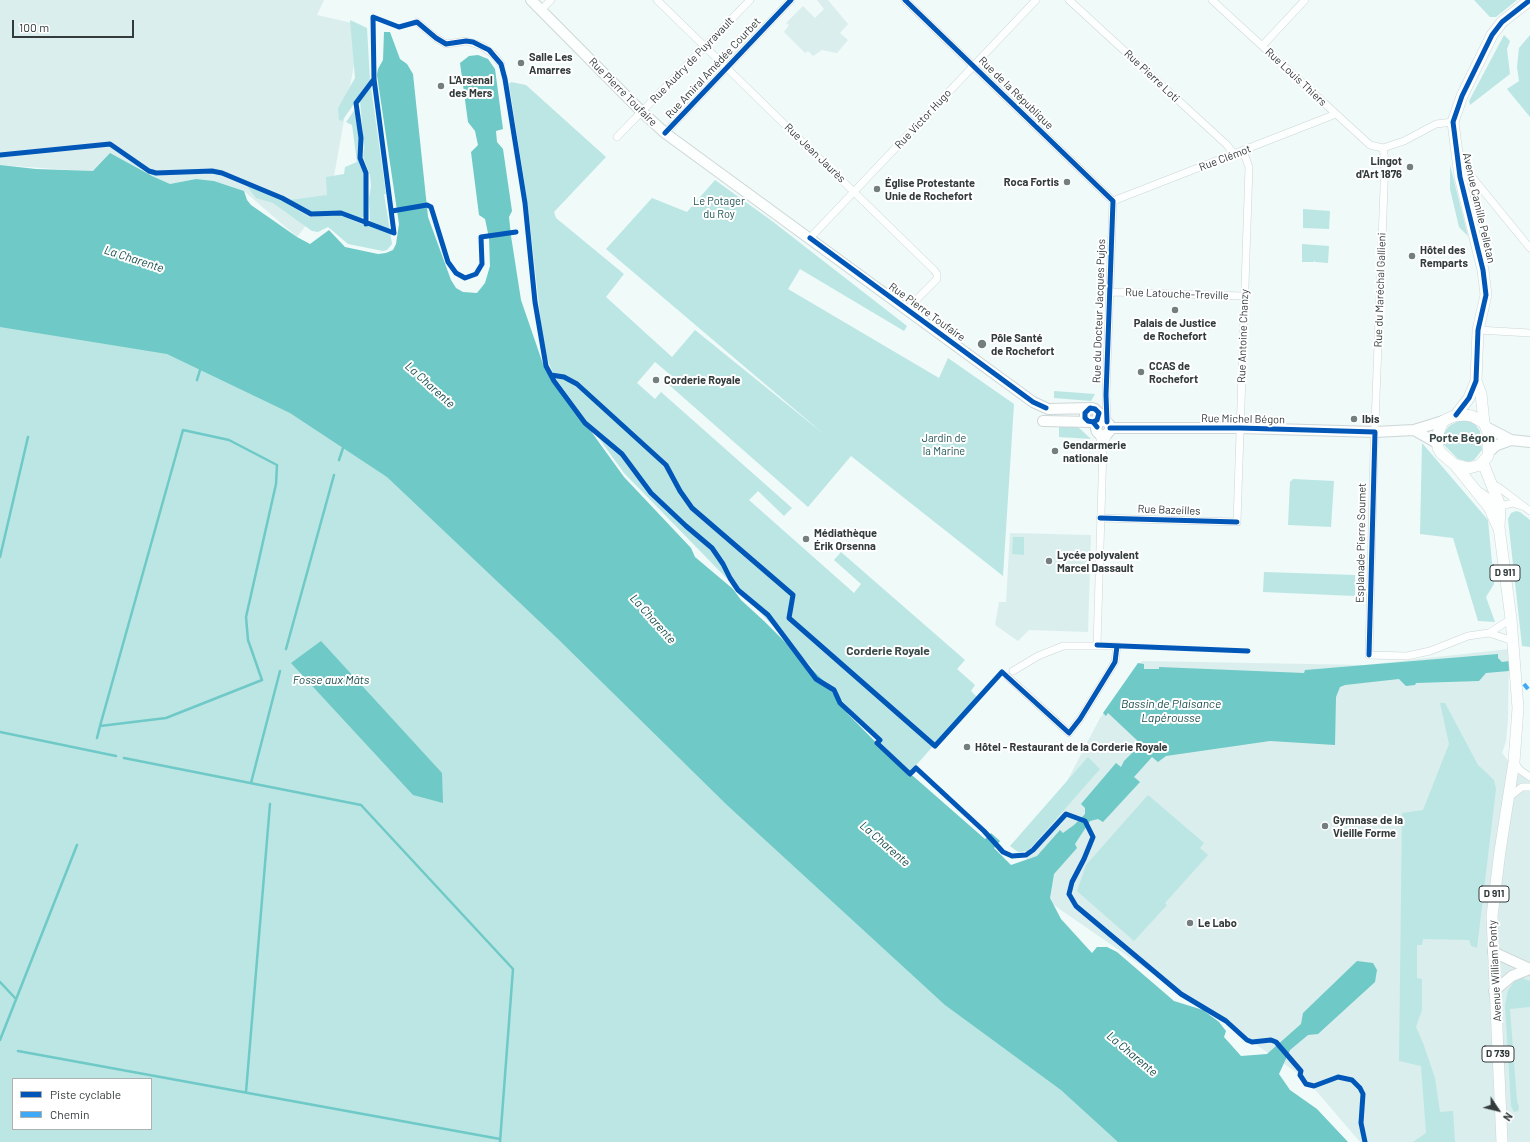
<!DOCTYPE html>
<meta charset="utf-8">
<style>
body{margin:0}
#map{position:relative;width:1530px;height:1142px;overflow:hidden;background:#effaf9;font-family:Barlow,sans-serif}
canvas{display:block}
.legend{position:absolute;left:12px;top:1078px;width:140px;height:52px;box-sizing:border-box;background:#fff;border:1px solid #aeb1b1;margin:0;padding:5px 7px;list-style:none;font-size:12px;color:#343b3b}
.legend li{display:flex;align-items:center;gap:8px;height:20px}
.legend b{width:20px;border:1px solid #aeb1b1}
.north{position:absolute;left:1478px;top:1090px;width:40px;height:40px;-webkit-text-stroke:3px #fff;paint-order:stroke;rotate:125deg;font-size:11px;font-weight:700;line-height:16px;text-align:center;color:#343b3b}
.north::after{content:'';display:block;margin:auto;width:14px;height:18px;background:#343b3b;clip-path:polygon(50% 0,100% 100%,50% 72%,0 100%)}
.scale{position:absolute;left:12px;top:20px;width:122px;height:18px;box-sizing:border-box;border:2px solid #343b3b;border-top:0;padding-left:5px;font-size:12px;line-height:14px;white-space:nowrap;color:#343b3b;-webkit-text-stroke:3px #fff;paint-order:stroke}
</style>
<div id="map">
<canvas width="1530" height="1142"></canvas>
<ul class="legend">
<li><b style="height:5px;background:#0057b8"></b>Piste cyclable</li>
<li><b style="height:5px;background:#3fa9f5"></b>Chemin</li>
</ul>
<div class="north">N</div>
<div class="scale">100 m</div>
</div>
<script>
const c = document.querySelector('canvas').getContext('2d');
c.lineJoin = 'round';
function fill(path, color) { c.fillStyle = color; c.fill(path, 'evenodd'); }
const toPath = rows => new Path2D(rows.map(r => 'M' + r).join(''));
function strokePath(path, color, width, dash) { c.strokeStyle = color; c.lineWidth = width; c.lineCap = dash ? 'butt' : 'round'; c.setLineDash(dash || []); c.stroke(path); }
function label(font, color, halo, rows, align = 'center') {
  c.font = font + ' Barlow,sans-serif'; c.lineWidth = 4; c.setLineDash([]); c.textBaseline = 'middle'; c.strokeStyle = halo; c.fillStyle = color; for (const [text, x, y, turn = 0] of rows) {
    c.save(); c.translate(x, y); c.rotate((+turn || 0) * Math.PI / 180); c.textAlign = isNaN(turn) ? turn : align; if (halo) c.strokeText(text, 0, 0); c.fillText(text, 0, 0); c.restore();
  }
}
const built = toPath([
 [0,0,324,0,317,15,361,25,331,193,297,237,244,191,214,181,196,179,170,184,152,176,0,165],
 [817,0,828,0,848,24,840,33,848,40,837,53,822,50,813,56,808,51,805,53,784,32,789,25,786,23,803,6,815,18,824,9],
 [1010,533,1091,535,1088,632,1029,630,1018,641,995,625,999,602,1006,602],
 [1509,649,1508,720,1506,741,1502,753,1519,774,1530,780,1530,1142,1360,1142,1306,1079,1016,879,1100,718,1142,661,1364,665]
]);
const green = toPath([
 [1474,0,1517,0,1496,17,1490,17],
 [350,20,367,28,370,81,342,121,339,120,338,108,355,78],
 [1504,35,1510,41,1507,49,1510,74,1470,105,1469,101],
 [1530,35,1530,117,1507,89,1519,81,1517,67,1519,48],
 [511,82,526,85,606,157,554,212,556,218,624,274,606,297,672,357,695,330,825,435,606,249,652,198,687,212,715,180,772,221,907,326,904,331,800,269,788,289,939,378,948,358,1014,404,1003,576,851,456,808,507,668,384,673,377,655,362,637,383,655,399,661,392,792,508,784,516,758,491,749,500,854,593,861,584,834,560,841,552,965,660,957,669,975,685,971,691,977,697,910,772,878,740,781,634,624,473,554,376,544,350,527,199,509,84],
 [371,87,386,194,384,194,392,244,387,250,383,251,348,244,328,227,318,232,312,231,273,203,256,198,247,186,276,197,309,217,337,214,367,226,370,220,369,198,371,186,370,175,363,157,364,147,360,101],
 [356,108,360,149,358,160,365,174,364,216,360,219,341,211,311,212,290,200,327,195,326,177,344,174,345,167,357,162,352,125,346,122],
 [1450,165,1468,236,1459,227,1450,189],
 [1303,209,1330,211,1329,229,1303,228],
 [1302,244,1329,246,1328,263,1315,262,1314,260,1314,262,1302,262],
 [0,313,182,328,374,431,1147,1142,0,1142],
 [13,1079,151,1079,151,1129,13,1129],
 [1054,391,1095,394,1091,401,1054,398],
 [1462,419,1474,423,1480,431,1482,450,1474,460,1468,462,1458,459,1442,443,1444,433,1449,426],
 [1059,427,1078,427,1091,439,1059,437],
 [1422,443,1488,520,1494,584,1486,597,1495,622,1478,621,1453,538,1420,534],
 [1293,479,1334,481,1331,527,1288,525,1290,482],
 [1516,511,1520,512,1530,520,1530,647,1522,646,1508,519,1511,513],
 [1013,537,1024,537,1024,555,1012,554],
 [1264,572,1355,575,1355,596,1263,592],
 [1440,703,1445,703,1478,765,1494,780,1496,789,1477,948,1471,946,1469,940,1423,939,1422,945,1417,945,1417,978,1422,979,1422,1010,1416,1027,1423,1043,1435,1078,1440,1112,1453,1111,1455,1142,1413,1142,1426,1133,1421,1066,1399,1061,1402,813,1423,810,1449,744],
 [1088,757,1100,769,1028,851,1018,852,1010,846],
 [1148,795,1204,843,1200,848,1208,855,1165,903,1167,905,1134,941,1077,891,1086,865],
 [1522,978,1530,981,1530,1007,1510,1009,1517,1101,1519,1107,1518,1111,1514,1112,1511,1106,1505,1005,1508,990,1515,981]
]);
const water = toPath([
 [384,32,390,32,400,59,407,64,413,74,428,217,451,280,456,288,463,292,477,293,485,283,490,266,489,238,485,219,479,215,471,152,478,145,475,131,468,122,460,63,469,56,478,55,488,59,495,69,503,129,496,131,497,142,503,149,512,211,509,217,511,236,521,300,544,367,552,382,564,394,624,477,691,548,695,557,733,589,741,600,764,621,823,680,848,714,908,775,913,776,985,839,991,833,1000,841,994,848,1011,865,1037,856,1060,830,1063,833,1074,825,1085,814,1085,808,1081,804,1116,763,1121,767,1124,761,1141,744,1108,713,1106,716,1103,713,1138,663,1144,664,1144,669,1159,669,1159,667,1304,673,1305,670,1498,654,1498,658,1502,662,1509,661,1509,671,1486,673,1479,681,1416,683,1415,685,1406,686,1399,679,1345,685,1340,687,1336,697,1335,745,1270,741,1166,756,1158,762,1152,757,1134,777,1140,782,1103,822,1098,819,1090,821,1075,844,1077,848,1054,874,1050,898,1061,919,1092,953,1097,947,1107,947,1117,952,1174,1001,1203,1010,1219,1022,1226,1031,1224,1037,1241,1056,1267,1054,1301,1024,1303,1013,1357,961,1373,963,1377,970,1375,982,1318,1034,1308,1035,1290,1050,1279,1074,1290,1090,1317,1109,1348,1142,1118,1142,1061,1090,945,1005,727,805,557,638,387,477,290,413,167,354,0,327,0,165,36,169,93,171,110,153,152,176,170,184,196,179,214,181,244,191,247,200,251,205,297,237,310,244,329,230,345,247,378,254,386,253,393,250,396,244,399,224,377,75,378,69,383,60],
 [321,641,442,773,443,803,413,795,291,663]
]);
const stream = toPath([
 [197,380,200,370],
 [339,460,343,448],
 [0,557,28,437],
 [286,649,334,475],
 [0,732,116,756],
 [97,738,100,726,183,430,229,440,277,465,276,484,246,617,248,640,262,680,166,718,100,726],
 [124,758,361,805,513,969,500,1142],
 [251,783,280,671],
 [0,982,16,999],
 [0,1040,77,845],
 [18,1051,500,1139],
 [246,1092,270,804]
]);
const street = toPath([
 [657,0,934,270,937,274,937,279,907,309],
 [905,0,1113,201],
 [1069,0,1227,145,1234,154],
 [1212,0,1370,145,1383,148,1404,141,1436,124,1453,122],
 [541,10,551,0],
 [417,22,436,38,446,44,466,41,482,46,494,55,501,64],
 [1262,46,1305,0],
 [665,133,791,0],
 [617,137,750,0],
 [1383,148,1385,161,1374,449,1369,655,1407,656,1430,651,1468,636,1489,633,1513,641],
 [1460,177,1472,177,1530,248],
 [1113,201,1336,114],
 [810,238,1036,0],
 [1111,292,1244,296],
 [1478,330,1530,333],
 [1107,422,1106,395,1113,201],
 [1098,432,1103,448],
 [1493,486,1497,486,1530,511],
 [1481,492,1500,506,1513,503,1524,507],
 [1100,518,1237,522,1249,167,1243,151],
 [1489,633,1511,619],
 [1097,645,1103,448,1109,431],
 [1008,677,1069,733,1080,719,1115,662,1117,646,1063,646,1038,656,1013,671],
 [1514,762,1520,770,1530,777],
 [1509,797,1522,787,1530,787]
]);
const secondary = toPath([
 [531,0,642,112,665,133,1033,402,1046,408],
 [1048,409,1092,408],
 [1043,421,1091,422],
 '1096 428a7 7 0 1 1 14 0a7 7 0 1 1-14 0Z',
 [1093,422,1097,420,1099,413,1095,409,1090,408,1085,413,1085,418,1088,421,1093,422,1097,427],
 [1486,427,1511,440,1530,442],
 [1110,428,1240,428,1375,432,1414,430,1443,421],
 [1414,430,1437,443],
 [1490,451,1497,445,1511,440],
 [1493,952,1530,969],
 [1494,991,1512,976,1530,969]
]);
const primary = toPath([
 [1476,381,1481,394,1484,423,1489,435,1488,456,1480,465,1469,468,1455,465,1441,453,1438,448,1437,436,1443,421,1454,416,1464,415,1472,416,1484,423],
 [1456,415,1469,398,1476,381,1478,330,1486,295,1483,270,1460,177,1453,122,1462,96,1492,35,1502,22,1530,0],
 [1483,463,1500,506,1499,527,1511,619,1518,708,1514,762,1500,851,1492,916,1502,1142],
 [1455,465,1489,507,1498,527]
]);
const quiet = toPath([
 [1524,684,1528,689]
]);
const cycleway = toPath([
 [905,0,1113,201,1106,395,1107,422],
 [665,133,791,0],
 [0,155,110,144,149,171,156,173,212,171,222,173,282,198,311,214,341,213,394,233,374,79,373,17,399,27,417,22,436,38,446,44,466,41,473,42,489,50,501,64,505,79,525,203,535,302,546,366,554,381,585,423,622,454,651,493,686,526,712,548,723,564,730,578,738,590,768,615,816,679,834,690,840,703,880,740,877,743,910,774,916,768,984,831,1003,852,1012,856,1026,855,1033,850,1066,814,1085,821,1093,837,1084,859,1072,882,1069,894,1076,906,1181,994,1226,1021,1247,1040,1252,1042,1271,1040,1276,1042,1301,1071,1300,1075,1306,1084,1314,1086,1338,1077,1352,1080,1360,1088,1363,1094,1361,1123,1365,1142],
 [392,211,427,205,431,207,448,262,456,273,465,278,476,274,482,264,481,237,516,232],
 [366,224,366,173,360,158,361,138,356,103,374,79],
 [810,238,1033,402,1046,408],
 [551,375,564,377,577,384,666,465,680,491,692,508,793,595,789,618,935,746,1002,672,1069,733,1080,719,1115,662,1117,646],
 [1456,415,1469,398,1476,381,1478,330,1486,295,1483,270,1460,177,1453,122,1462,96,1492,35,1502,22,1530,0],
 [1093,422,1097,420,1099,413,1095,409,1090,408,1085,413,1085,418,1088,421,1093,422,1097,427],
 [1110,428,1240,428,1375,432,1369,655],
 [1100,518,1237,522],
 [1097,645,1248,651]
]);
const markers = [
 [521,63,4,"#757e7e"],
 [441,86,4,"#757e7e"],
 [1410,167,4,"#757e7e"],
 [1067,182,4,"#757e7e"],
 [877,189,4,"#757e7e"],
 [1412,256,4,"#757e7e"],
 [1175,310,4,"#757e7e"],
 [982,344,5,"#757e7e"],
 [1141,372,4,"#757e7e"],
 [656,380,4,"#757e7e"],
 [1354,419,4,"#757e7e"],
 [1055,451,4,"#757e7e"],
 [806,539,4,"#757e7e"],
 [1049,561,4,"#757e7e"],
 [967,747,4,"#757e7e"],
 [1325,826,4,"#757e7e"],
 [1190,923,4,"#757e7e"]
];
const shields = [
 [1505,573,30],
 [1494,894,30],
 [1498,1054,32]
];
const shieldNames = [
 ["D 911",1505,573],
 ["D 911",1494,894],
 ["D 739",1498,1054]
];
const poiNames = [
 ["Salle Les",529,57],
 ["Amarres",529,70],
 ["L'Arsenal",449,80],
 ["des Mers",449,93],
 ["Lingot",1402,161,"right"],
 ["d'Art 1876",1402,174,"right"],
 ["Roca Fortis",1059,182,"right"],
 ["Église Protestante",885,183],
 ["Unie de Rochefort",885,196],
 ["Hôtel des",1420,250],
 ["Remparts",1420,263],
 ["Palais de Justice",1175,323,"center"],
 ["de Rochefort",1175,336,"center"],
 ["Pôle Santé",991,338],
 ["de Rochefort",991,351],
 ["CCAS de",1149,366],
 ["Rochefort",1149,379],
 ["Corderie Royale",664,380],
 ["Ibis",1362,419],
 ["Gendarmerie",1063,445],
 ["nationale",1063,458],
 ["Médiathèque",814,533],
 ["Érik Orsenna",814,546],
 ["Lycée polyvalent",1057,555],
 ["Marcel Dassault",1057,568],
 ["Hôtel - Restaurant de la Corderie Royale",975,747],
 ["Gymnase de la",1333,820],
 ["Vieille Forme",1333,833],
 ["Le Labo",1198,923]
];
const streetNames = [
 ["Rue Audry de Puyravault",692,60,-46],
 ["Rue Amiral Amédée Courbet",713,68,-47],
 ["Rue Pierre Loti",1152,76,43],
 ["Rue Louis Thiers",1296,77,43],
 ["Rue Pierre Toufaire",623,92,45],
 ["Rue de la République",1016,93,44],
 ["Rue Victor Hugo",923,119,-47],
 ["Rue Jean Jaurès",815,153,44],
 ["Rue Clémot",1225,158,-21],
 ["Avenue Camille Pelletan",1479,208,77],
 ["Rue du Maréchal Gallieni",1380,290,-88],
 ["Rue Latouche-Treville",1177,294,2],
 ["Rue du Docteur Jacques Pujos",1099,311,-88],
 ["Rue Pierre Toufaire",927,312,36],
 ["Rue Antoine Chanzy",1243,336,-88],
 ["Rue Michel Bégon",1243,419,1],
 ["Rue Bazeilles",1169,510,2],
 ["Esplanade Pierre Soumet",1361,543,-89],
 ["Avenue William Ponty",1495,971,-93]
];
const parkNames = [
 ["Le Potager",719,201],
 ["du Roy",719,214],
 ["Jardin de",944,438],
 ["la Marine",944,451]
];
const waterNames = [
 ["La Charente",134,259,18],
 ["La Charente",430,385,42],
 ["La Charente",653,619,48],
 ["Fosse aux Mâts",331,680],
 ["Bassin de Plaisance",1171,704],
 ["Lapérousse",1171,718],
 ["La Charente",885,844,41],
 ["La Charente",1132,1054,40]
];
const neighbourhoodNames = [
 ["Porte Bégon",1462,438],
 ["Corderie Royale",888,651]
];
fill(built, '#daeeed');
fill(green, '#bbe6e4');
fill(water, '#6ec9c7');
strokePath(stream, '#6ec9c7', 2.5);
strokePath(street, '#ced6d6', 8);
strokePath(secondary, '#ced6d6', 12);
strokePath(primary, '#ced6d6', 12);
strokePath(street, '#fdfefe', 7);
strokePath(secondary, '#fdfefe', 10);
strokePath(primary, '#fdfefe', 11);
strokePath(quiet, '#3fa9f5', 4, [8, 4]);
strokePath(cycleway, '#0057b8', 5);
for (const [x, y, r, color] of markers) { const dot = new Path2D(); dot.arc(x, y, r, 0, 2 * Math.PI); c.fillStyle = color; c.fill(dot); strokePath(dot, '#fff', 1.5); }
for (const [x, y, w] of shields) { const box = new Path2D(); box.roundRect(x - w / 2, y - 8, w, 16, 3); c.fillStyle = '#fff'; c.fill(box); strokePath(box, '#343b3b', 1); }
label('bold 10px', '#343b3b', null, shieldNames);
label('bold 11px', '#343b3b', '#fff', poiNames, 'left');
label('11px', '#343b3b', '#fff', streetNames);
label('11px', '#1f5352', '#fff', parkNames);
label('italic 12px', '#194d4c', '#fff', waterNames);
label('bold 12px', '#394948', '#fff', neighbourhoodNames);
</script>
